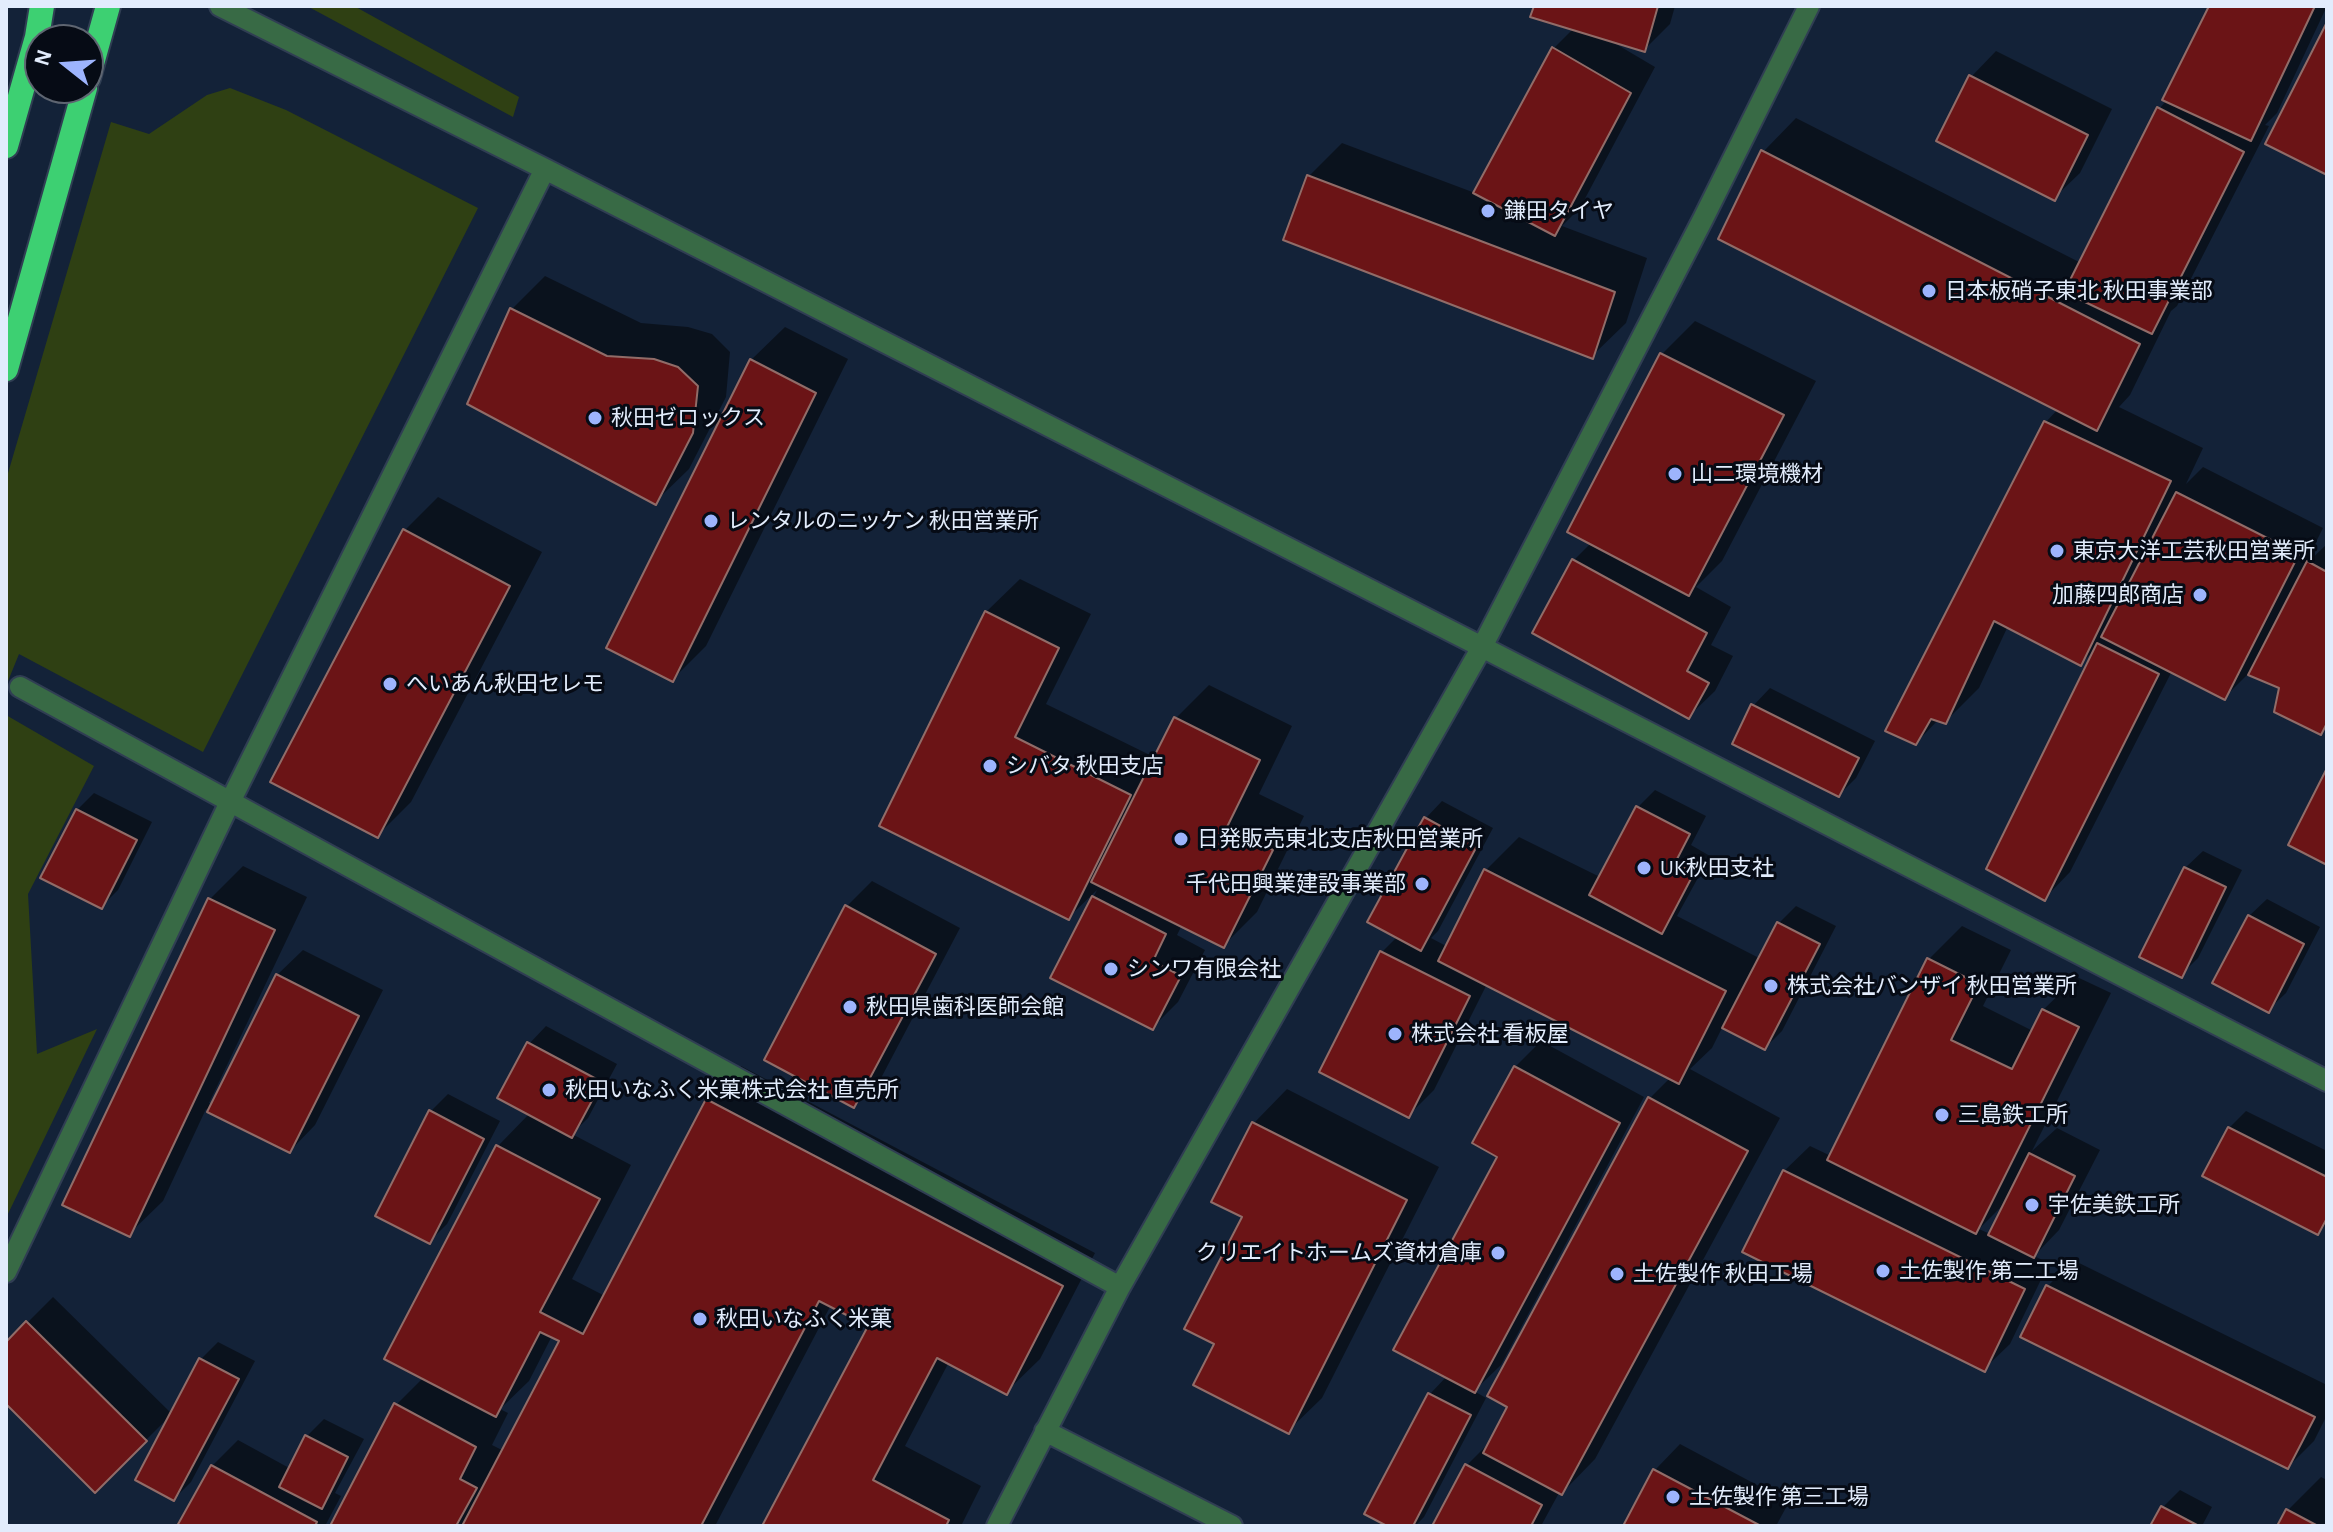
<!DOCTYPE html>
<meta charset="utf-8">
<style>
body{margin:0}
#map{position:relative;width:2333px;height:1532px;overflow:hidden;background:#132238;font-family:"Alegreya Sans",sans-serif}
canvas{display:block}
.frame{position:absolute;inset:0;border:8px solid #e2ecfc;pointer-events:none}
.north{position:absolute;left:24px;top:24px;width:80px;height:80px;box-sizing:border-box;background:#060b15;border:2px solid #5e6571;border-radius:50%;rotate:287deg;font-size:22px;font-weight:700;line-height:32px;text-align:center;color:#e2ecfc}
.north::after{content:'';display:block;margin:auto;width:28px;height:36px;background:#9db4fd;clip-path:polygon(50% 0,100% 100%,50% 72%,0 100%)}
</style>
<div id="map">
<canvas width="2333" height="1532"></canvas>
<div class="frame"></div>
<div class="north">N</div>
</div>
<script>
const c = document.querySelector('canvas').getContext('2d');
c.lineJoin = 'round';
function fill(path, color) { c.fillStyle = color; c.fill(path, 'evenodd'); }
const toPath = rows => new Path2D(rows.map(r => 'M' + r).join(''));
function strokePath(path, color, width, dash) { c.strokeStyle = color; c.lineWidth = width; c.lineCap = dash ? 'butt' : 'round'; c.setLineDash(dash || []); c.stroke(path); }
function label(font, color, halo, rows, align = 'center') {
  c.font = font + ' "Alegreya Sans","Noto Sans JP",sans-serif'; c.lineWidth = 6; c.setLineDash([]); c.textBaseline = 'middle'; c.strokeStyle = halo; c.fillStyle = color; for (const [text, x, y, turn = 0] of rows) {
    c.save(); c.translate(x, y); c.rotate((+turn || 0) * Math.PI / 180); c.textAlign = isNaN(turn) ? turn : align; if (halo) c.strokeText(text, 0, 0); c.fillText(text, 0, 0); c.restore();
  }
}
const green = toPath([
 [307,6,354,6,519,97,513,117],
 [230,88,286,110,478,208,203,752,19,654,6,686,6,480,111,122,149,134,207,95],
 [6,715,94,766,28,894,37,1054,97,1029,6,1218]
]);
const shadow = toPath([
 [1536,6,1675,6,1670,24,1644,50,1611,41,1655,67,1580,208,1562,226,1647,258,1626,323,1592,356,1309,176,1342,143,1475,193,1553,49,1574,28],
 [2211,6,2327,6,2277,113,2265,125,2269,126,2177,306,2171,311,2130,395,2119,407,2203,448,2186,484,2203,467,2323,528,2304,566,2327,544,2327,726,2320,732,2281,686,2249,673,2224,698,2172,671,2070,872,2045,898,2096,648,2081,664,2008,626,1979,688,1945,722,1939,719,1916,743,1888,730,2046,422,2058,409,1763,152,1796,118,2081,263,2159,109,2167,100],
 [1996,51,2112,109,2080,173,2054,198,1971,77],
 [545,276,641,323,688,327,712,334,730,352,726,397,689,469,655,502,512,309],
 [1695,321,1816,381,1722,561,1696,587,1731,607,1711,645,1733,656,1715,691,1689,716,1573,561,1591,543,1662,354],
 [785,327,848,359,706,646,672,680,751,360],
 [438,497,542,552,411,802,377,836,405,530],
 [1020,579,1091,614,1046,704,1156,758,1176,718,1209,685,1292,726,1259,794,1304,816,1257,912,1223,946,1182,925,1177,935,1205,950,1178,1002,1152,1028,1052,977,1097,890,1068,918,881,825,986,612],
 [1770,688,1875,741,1856,778,1839,795,1753,706],
 [1655,790,1706,816,1691,845,1710,856,1677,916,1761,959,1779,923,1796,906,1836,926,1782,1031,1765,1048,1723,1026,1712,1048,1690,1069,1780,1118,1595,1459,1562,1493,1560,1491,1541,1526,1434,1526,1467,1465,1492,1440,1650,1098,1671,1077,1487,984,1434,1090,1409,1115,1382,952,1398,936,1425,819,1442,801,1493,828,1438,931,1431,938,1448,947,1486,870,1519,837,1600,877,1638,807],
 [94,793,152,822,118,890,101,907,77,810],
 [2203,851,2242,870,2198,958,2181,975,2185,868],
 [243,866,307,897,209,1103,213,1105,277,975,303,950,383,990,315,1125,290,1151,206,1109,163,1201,129,1234,210,899],
 [872,881,960,928,880,1080,854,1105,847,906],
 [2267,899,2320,927,2286,993,2268,1010,2249,916],
 [1962,926,2011,950,1983,1006,2033,1031,2043,1010,2077,977,2111,993,2032,1151,2057,1128,2100,1150,2059,1230,2034,1256,2049,1263,2010,1344,1984,1369,1784,1171,1810,1146,1831,1156,1928,960],
 [2006,1202,1990,1234,1979,1229],
 [546,1026,617,1064,588,1118,572,1134,631,1165,572,1279,605,1296,708,1100,741,1066,1095,1253,1040,1359,1006,1392,949,1362,905,1446,981,1486,961,1526,765,1526,870,1325,831,1305,715,1526,332,1526,396,1405,424,1377,387,1358,498,1146,530,1113,529,1044],
 [552,1336,562,1340,504,1451,492,1445,508,1413,500,1409,529,1381],
 [1541,1041,1644,1097,1501,1365,1474,1391,1486,1398,1424,1517,1415,1526,1391,1526,1430,1394,1447,1376,1500,1156,1515,1067],
 [1287,1089,1439,1167,1322,1398,1288,1431,1216,1343,1244,1216,1214,1201,1254,1123],
 [448,1094,500,1121,447,1224,430,1241,431,1111],
 [2246,1111,2327,1151,2327,1223,2318,1232,2229,1128],
 [2073,1260,2327,1385,2327,1415,2314,1441,2288,1467,2048,1286],
 [53,1297,172,1414,96,1490,6,1401,6,1344],
 [218,1342,255,1361,191,1482,174,1499,137,1479,201,1359],
 [324,1419,364,1439,335,1493,341,1496,325,1526,180,1526,212,1466,238,1440,291,1469,307,1436],
 [1680,1444,1789,1502,1776,1526,1625,1526,1655,1470],
 [2321,1477,2327,1480,2327,1526,2280,1526,2288,1510],
 [2180,1490,2212,1507,2202,1526,2153,1526,2163,1507]
]);
const building = toPath([
 [1534,6,1658,6,1645,52,1530,17,1534,6],
 [2209,6,2315,6,2251,141,2162,100,2209,6],
 [2327,22,2327,175,2265,144,2327,22],
 [1552,47,1631,93,1555,236,1473,193,1552,47],
 [1969,75,2088,135,2055,201,1936,141,1969,75],
 [2157,107,2244,152,2152,334,2064,292,2157,107],
 [1761,150,2140,344,2097,431,1718,239,1761,150],
 [1307,175,1615,292,1593,359,1283,240,1307,175],
 [510,308,607,356,654,359,678,367,698,386,693,433,656,505,467,404,510,308],
 [1660,353,1784,415,1689,596,1567,532,1660,353],
 [750,359,816,393,673,682,606,648,750,359],
 [2044,421,2171,481,2081,666,1994,621,1946,724,1931,719,1916,745,1885,731,2044,421],
 [2176,492,2299,554,2225,700,2101,637,2176,492],
 [403,529,510,586,378,838,270,782,403,529],
 [1572,559,1707,633,1687,671,1709,683,1689,719,1532,633,1572,559],
 [2307,561,2327,572,2327,723,2321,735,2274,712,2279,688,2248,675,2307,561],
 [985,611,1059,648,1015,737,1131,795,1069,920,879,826,985,611],
 [2097,643,2159,674,2045,901,1986,869,2097,643],
 [1751,704,1859,758,1839,797,1732,744,1751,704],
 [1174,717,1260,760,1227,827,1273,850,1224,948,1091,882,1174,717],
 [2327,768,2327,865,2288,845,2327,768],
 [1636,806,1690,834,1675,863,1694,873,1662,934,1589,895,1636,806],
 [76,809,137,840,102,909,40,878,76,809],
 [1424,817,1477,846,1421,951,1367,922,1424,817],
 [2184,867,2226,887,2182,978,2139,957,2184,867],
 [1484,869,1726,991,1679,1084,1438,961,1484,869],
 [1092,896,1166,934,1153,961,1181,976,1153,1030,1050,978,1092,896],
 [208,898,275,930,130,1237,62,1205,208,898],
 [845,905,936,954,854,1108,764,1060,845,905],
 [2248,915,2304,944,2269,1013,2212,983,2248,915],
 [1777,922,1820,944,1765,1050,1722,1028,1777,922],
 [1380,951,1470,996,1409,1118,1319,1072,1380,951],
 [1927,958,1979,984,1951,1040,2012,1069,2042,1009,2079,1027,1976,1234,1827,1160,1927,958],
 [276,974,359,1016,290,1153,207,1112,276,974],
 [527,1042,602,1082,572,1138,497,1098,527,1042],
 [1514,1066,1620,1123,1475,1393,1393,1350,1497,1157,1472,1143,1514,1066],
 [1648,1097,1748,1151,1562,1495,1483,1453,1507,1407,1487,1396,1648,1097],
 [706,1099,1063,1286,1007,1395,937,1358,873,1480,949,1520,946,1526,762,1526,868,1326,819,1301,701,1526,462,1526,559,1341,540,1332,496,1417,384,1359,496,1145,600,1199,540,1312,583,1334,706,1099],
 [429,1110,484,1139,430,1244,375,1216,429,1110],
 [1252,1122,1407,1200,1289,1434,1193,1385,1214,1344,1184,1329,1242,1217,1211,1202,1252,1122],
 [2228,1127,2327,1177,2327,1218,2318,1235,2202,1176,2228,1127],
 [2029,1153,2075,1176,2034,1258,1988,1235,2029,1153],
 [1783,1170,2025,1289,1985,1372,1742,1252,1783,1170],
 [2046,1285,2315,1417,2288,1469,2020,1337,2046,1285],
 [26,1321,147,1441,95,1493,6,1404,6,1342,26,1321],
 [199,1358,239,1379,174,1501,135,1480,199,1358],
 [1428,1393,1471,1415,1413,1526,1387,1526,1364,1514,1428,1393],
 [394,1403,476,1447,460,1479,477,1488,456,1526,330,1526,394,1403],
 [305,1435,348,1457,322,1509,279,1487,305,1435],
 [1465,1464,1542,1505,1531,1526,1432,1526,1465,1464],
 [211,1465,317,1522,315,1526,177,1526,211,1465],
 [1653,1469,1761,1526,1623,1526,1653,1469],
 [2161,1506,2197,1525,2196,1526,2150,1526,2161,1506],
 [2286,1509,2318,1526,2277,1526,2286,1509]
]);
const minor = toPath([
 [220,6,545,169,1482,647,2327,1081],
 [20,687,1120,1287],
 [6,1272,230,802,545,169],
 [1045,1431,1232,1526],
 [997,1526,1120,1287,1482,647,1703,219,1809,6]
]);
const highway = toPath([
 [88,78,108,6],
 [6,146,37,37,42,6],
 [6,369,85,88]
]);
const markers = [
 [1488,211,8,"#9db4fd"],
 [1929,291,8,"#9db4fd"],
 [595,418,8,"#9db4fd"],
 [1675,474,8,"#9db4fd"],
 [711,521,8,"#9db4fd"],
 [2057,551,8,"#9db4fd"],
 [2200,595,8,"#9db4fd"],
 [390,684,8,"#9db4fd"],
 [990,766,8,"#9db4fd"],
 [1181,839,8,"#9db4fd"],
 [1644,868,8,"#9db4fd"],
 [1422,884,8,"#9db4fd"],
 [1111,969,8,"#9db4fd"],
 [1771,986,8,"#9db4fd"],
 [850,1007,8,"#9db4fd"],
 [1395,1034,8,"#9db4fd"],
 [549,1090,8,"#9db4fd"],
 [1942,1115,8,"#9db4fd"],
 [2032,1205,8,"#9db4fd"],
 [1498,1253,8,"#9db4fd"],
 [1883,1271,8,"#9db4fd"],
 [1617,1274,8,"#9db4fd"],
 [700,1319,8,"#9db4fd"],
 [1673,1497,8,"#9db4fd"]
];
const poiNames = [
 ["鎌田タイヤ",1504,211],
 ["日本板硝子東北 秋田事業部",1945,291],
 ["秋田ゼロックス",611,418],
 ["山二環境機材",1691,474],
 ["レンタルのニッケン 秋田営業所",727,521],
 ["東京大洋工芸秋田営業所",2073,551],
 ["加藤四郎商店",2184,595,"right"],
 ["へいあん秋田セレモ",406,684],
 ["シバタ 秋田支店",1006,766],
 ["日発販売東北支店秋田営業所",1197,839],
 ["UK秋田支社",1660,868],
 ["千代田興業建設事業部",1406,884,"right"],
 ["シンワ有限会社",1127,969],
 ["株式会社バンザイ 秋田営業所",1787,986],
 ["秋田県歯科医師会館",866,1007],
 ["株式会社 看板屋",1411,1034],
 ["秋田いなふく米菓株式会社 直売所",565,1090],
 ["三島鉄工所",1958,1115],
 ["宇佐美鉄工所",2048,1205],
 ["クリエイトホームズ資材倉庫",1482,1253,"right"],
 ["土佐製作 第二工場",1899,1271],
 ["土佐製作 秋田工場",1633,1274],
 ["秋田いなふく米菓",716,1319],
 ["土佐製作 第三工場",1689,1497]
];
fill(green, '#2f4013');
fill(shadow, '#0007');
fill(building, '#6b1416');
strokePath(building, '#916c68', 2);
strokePath(minor, '#303e53', 24);
strokePath(highway, '#303e53', 28);
strokePath(minor, '#386a45', 20);
strokePath(highway, '#3dd072', 24);
for (const [x, y, r, color] of markers) { const dot = new Path2D(); dot.arc(x, y, r, 0, 2 * Math.PI); c.fillStyle = color; c.fill(dot); strokePath(dot, '#060b15', 3); }
label('22px', '#e2ecfc', '#060b15', poiNames, 'left');
</script>
